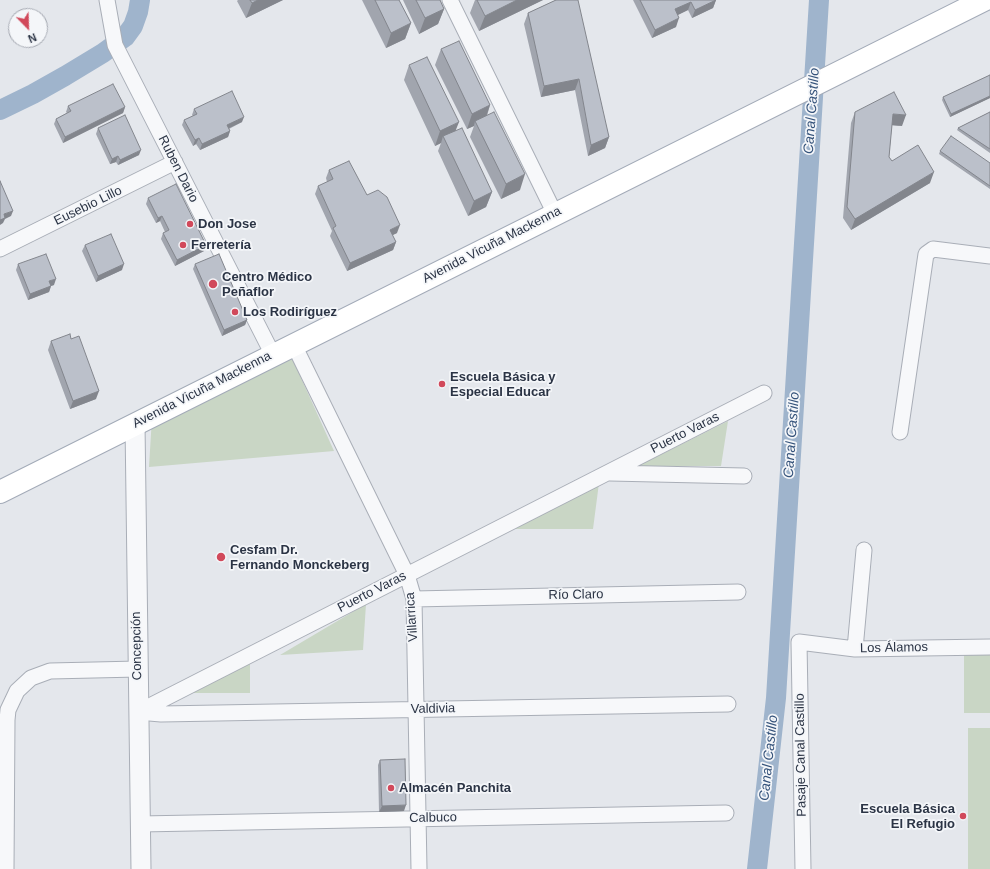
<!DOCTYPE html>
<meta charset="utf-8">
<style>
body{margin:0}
#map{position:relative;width:990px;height:869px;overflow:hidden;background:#e4e7ec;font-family:Helvetica,sans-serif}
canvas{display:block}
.north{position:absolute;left:8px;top:8px;width:40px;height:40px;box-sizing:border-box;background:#f4f6f9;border:1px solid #a4a8b1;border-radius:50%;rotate:157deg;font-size:11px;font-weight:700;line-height:16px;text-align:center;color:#2b3445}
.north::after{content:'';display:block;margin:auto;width:14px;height:18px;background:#d1495b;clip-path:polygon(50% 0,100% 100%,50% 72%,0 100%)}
</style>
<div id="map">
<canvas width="990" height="869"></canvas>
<div class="north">N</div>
</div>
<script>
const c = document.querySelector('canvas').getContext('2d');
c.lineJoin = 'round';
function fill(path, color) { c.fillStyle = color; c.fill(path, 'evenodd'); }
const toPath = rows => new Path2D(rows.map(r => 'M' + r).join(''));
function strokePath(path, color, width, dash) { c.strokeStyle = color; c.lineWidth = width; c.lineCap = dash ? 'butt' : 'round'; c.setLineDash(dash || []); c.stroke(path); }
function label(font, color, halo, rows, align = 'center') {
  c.font = font + ' Helvetica,sans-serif'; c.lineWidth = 3.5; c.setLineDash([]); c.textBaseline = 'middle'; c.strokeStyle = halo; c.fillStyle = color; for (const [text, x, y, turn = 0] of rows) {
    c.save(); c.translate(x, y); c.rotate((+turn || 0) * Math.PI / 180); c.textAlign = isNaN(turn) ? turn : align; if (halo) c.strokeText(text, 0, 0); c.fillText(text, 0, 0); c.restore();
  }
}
const green = toPath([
 [288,349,334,451,149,467,152,417],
 [728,421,721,466,638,466],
 [599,483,593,529,510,529],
 [366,604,363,650,280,655],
 [964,653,990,653,990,713,964,713],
 [250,663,250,693,191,693],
 [968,728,990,728,990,869,968,869]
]);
const canal = toPath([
 [0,110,33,94,65,76,103,53,125,37,133,26,138,12,140,0],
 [757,869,776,698,819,0]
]);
const minor = toPath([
 [107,0,115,45,273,355],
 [450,0,555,214],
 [0,249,175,162],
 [294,345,407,575,414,599,419,869],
 [900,432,926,254,933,249,990,256],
 [610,473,744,476],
 [414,599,738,592],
 [855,649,864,550],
 [138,712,764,393],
 [138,712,161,714,728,704],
 [140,824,726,813],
 [6,869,7,720,8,710,17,691,31,678,50,671,138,669],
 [803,869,799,642,855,649,990,647]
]);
const tertiary = toPath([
 [135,424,141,869]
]);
const primary = toPath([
 [0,492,984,0]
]);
const wall = toPath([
 [238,0,283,0,246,18,237,1],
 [362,0,399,0,411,23,405,39,386,48],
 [403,0,440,0,444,9,438,24,419,34],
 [475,0,543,0,479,31,470,13],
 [556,0,609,137,605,148,588,156,575,90,541,97,524,24,528,13],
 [633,0,716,0,713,8,692,18,688,10,677,15,676,27,652,38],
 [441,49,490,105,487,116,520,190,501,199,470,137,474,126,467,129,435,65],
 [409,65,456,130,492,192,486,207,468,216,438,151,441,143,435,146,404,80],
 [990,75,990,98,950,117,942,100,943,97],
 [68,106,125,107,123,113,63,143,54,124,56,119,67,113,66,112],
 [194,109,242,122,229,129,230,131,228,137,200,150,196,144,193,146,182,125,184,120,193,116,192,115],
 [855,112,902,126,892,125,889,157,892,161,930,183,851,230,843,218,851,123],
 [990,112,990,153,957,130,958,128],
 [98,128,139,155,118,165,116,162,110,164,96,134],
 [940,151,990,163,990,189,939,154],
 [329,170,367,195,397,233,392,235,396,242,393,250,347,271,330,236,332,231,315,194,318,186,327,182,326,178],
 [148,198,204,251,175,266,161,239,163,233,165,232,160,221,156,223,146,204],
 [85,245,122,270,96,282,82,251],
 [18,264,54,285,51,286,49,292,28,300,16,270],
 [195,264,247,320,245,325,222,336,193,269],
 [71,339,96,399,70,409,48,350,51,341],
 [380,760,404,811,379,812,378,765]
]);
const shadedWall = toPath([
 [258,0,283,0,246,18,252,3],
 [517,0,543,0,479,31,485,16],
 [716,0,713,8,692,18,695,10],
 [691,2,688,10,672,18,675,9],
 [444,9,438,24,419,34,425,18],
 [679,18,676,27,652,38,655,30],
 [411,23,405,39,386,48,391,33],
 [579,79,575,90,541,97,544,86],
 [990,96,990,98,950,117,951,114],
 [490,105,485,120,475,121,474,126,467,129,472,114],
 [125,107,123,113,63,143,65,137],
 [893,114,906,115,902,126,889,125],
 [244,117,242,122,225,130,227,125],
 [459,122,453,137,443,136,441,143,435,146,440,131],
 [230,131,228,137,200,150,202,144],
 [609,137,605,148,588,156,591,145],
 [199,138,196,144,193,146,195,140],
 [141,150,139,155,118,165,120,160],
 [118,156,116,162,110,164,112,159],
 [934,172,930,183,851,230,855,219],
 [525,174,520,190,501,199,506,184],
 [492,192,486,207,468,216,474,201],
 [13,211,11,216,5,219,3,223,0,225,0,220,4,214],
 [162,216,160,221,156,223,158,218],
 [400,225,397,233,387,238,390,230],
 [396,242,393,250,347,271,350,263],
 [206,245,204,251,175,266,177,260],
 [124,264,122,270,96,282,98,276],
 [56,279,54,285,47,287,49,281],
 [51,286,49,292,28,300,30,294],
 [247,320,245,325,222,336,224,330],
 [99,391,96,399,70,409,73,401],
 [406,805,404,811,379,812,382,806]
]);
const building = toPath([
 [250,0,258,0,252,3,250,0],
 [375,0,399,0,411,23,391,33,375,0],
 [416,0,440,0,444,9,425,18,416,0],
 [477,0,517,0,485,16,477,0],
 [556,0,578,0,609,137,591,145,579,79,544,86,528,13,556,0],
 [640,0,716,0,695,10,691,2,675,9,679,18,655,30,640,0],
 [459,41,490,105,472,114,441,49,459,41],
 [427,57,459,122,440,131,409,65,427,57],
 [990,75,990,96,951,114,943,97,990,75],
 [113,84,125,107,65,137,56,119,71,111,68,106,113,84],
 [232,91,244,117,227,125,230,131,202,144,199,138,195,140,184,120,197,114,194,109,232,91],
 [894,92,906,115,893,114,889,157,892,161,918,145,934,172,855,219,847,207,855,112,894,92],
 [494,112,525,174,506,184,475,121,494,112],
 [990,112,990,149,958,128,990,112],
 [125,115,141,150,120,160,118,156,112,159,98,128,125,115],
 [462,128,492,192,474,201,443,136,462,128],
 [951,136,990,163,990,186,940,151,951,136],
 [349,161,367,195,378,190,387,197,400,225,390,230,396,242,350,263,333,228,336,226,318,186,333,179,329,170,349,161],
 [0,181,13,211,4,214,5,218,0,220,0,181],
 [176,184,206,245,177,260,163,233,169,230,162,216,158,218,148,198,176,184],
 [111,234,124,264,98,276,85,245,111,234],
 [46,254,56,279,49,281,51,286,30,294,18,264,46,254],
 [219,254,247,320,224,330,195,264,219,254],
 [70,334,71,339,79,336,99,391,73,401,51,341,70,334],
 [405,759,406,805,382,806,380,760,405,759]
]);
const markers = [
 [190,224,4,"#d1495b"],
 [183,245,4,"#d1495b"],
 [213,284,5,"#d1495b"],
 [235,312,4,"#d1495b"],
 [442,384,4,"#d1495b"],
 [221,557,5,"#d1495b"],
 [391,788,4,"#d1495b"],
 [963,816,4,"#d1495b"]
];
const streetNames = [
 ["Ruben Dario",178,169,63],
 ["Eusebio Lillo",88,206,-26],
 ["Avenida Vicuña Mackenna",492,245,-27],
 ["Avenida Vicuña Mackenna",202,390,-27],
 ["Puerto Varas",685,433,-27],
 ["Puerto Varas",372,592,-27],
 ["Río Claro",576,595,-1],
 ["Villarrica",412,617,-94],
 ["Concepción",137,646,-91],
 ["Los Álamos",894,648,-1],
 ["Valdivia",433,709,-1],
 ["Pasaje Canal Castillo",801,755,-91],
 ["Calbuco",433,818,-1]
];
const poiNames = [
 ["Don Jose",198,224],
 ["Ferretería",191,245],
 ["Centro Médico",222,277],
 ["Peñaflor",222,292],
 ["Los Rodiríguez",243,312],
 ["Escuela Básica y",450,377],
 ["Especial Educar",450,392],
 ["Cesfam Dr.",230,550],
 ["Fernando Monckeberg",230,565],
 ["Almacén Panchita",399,788],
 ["Escuela Básica",955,809,"right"],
 ["El Refugio",955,824,"right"]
];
const waterNames = [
 ["Canal Castillo",812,111,-86],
 ["Canal Castillo",792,435,-86],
 ["Canal Castillo",769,758,-84]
];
fill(green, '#c9d6c5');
strokePath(canal, '#9fb4cc', 20);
strokePath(minor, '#a9aeb7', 17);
strokePath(tertiary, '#a9aeb7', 21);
strokePath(primary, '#a3abb8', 24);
strokePath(minor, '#f7f8fa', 15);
strokePath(tertiary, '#f7f8fa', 19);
strokePath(primary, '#fff', 22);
fill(wall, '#a1a5ae');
fill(shadedWall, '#83868d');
fill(building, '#bbc0ca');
strokePath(building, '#83868d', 1);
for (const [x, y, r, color] of markers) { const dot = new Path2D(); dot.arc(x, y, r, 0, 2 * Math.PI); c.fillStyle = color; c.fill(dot); strokePath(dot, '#f4f6f9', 1.5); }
label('13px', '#2b3445', '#f4f6f9', streetNames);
label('bold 13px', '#2b3445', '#f4f6f9', poiNames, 'left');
label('italic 14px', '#34527a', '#f4f6f9', waterNames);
</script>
